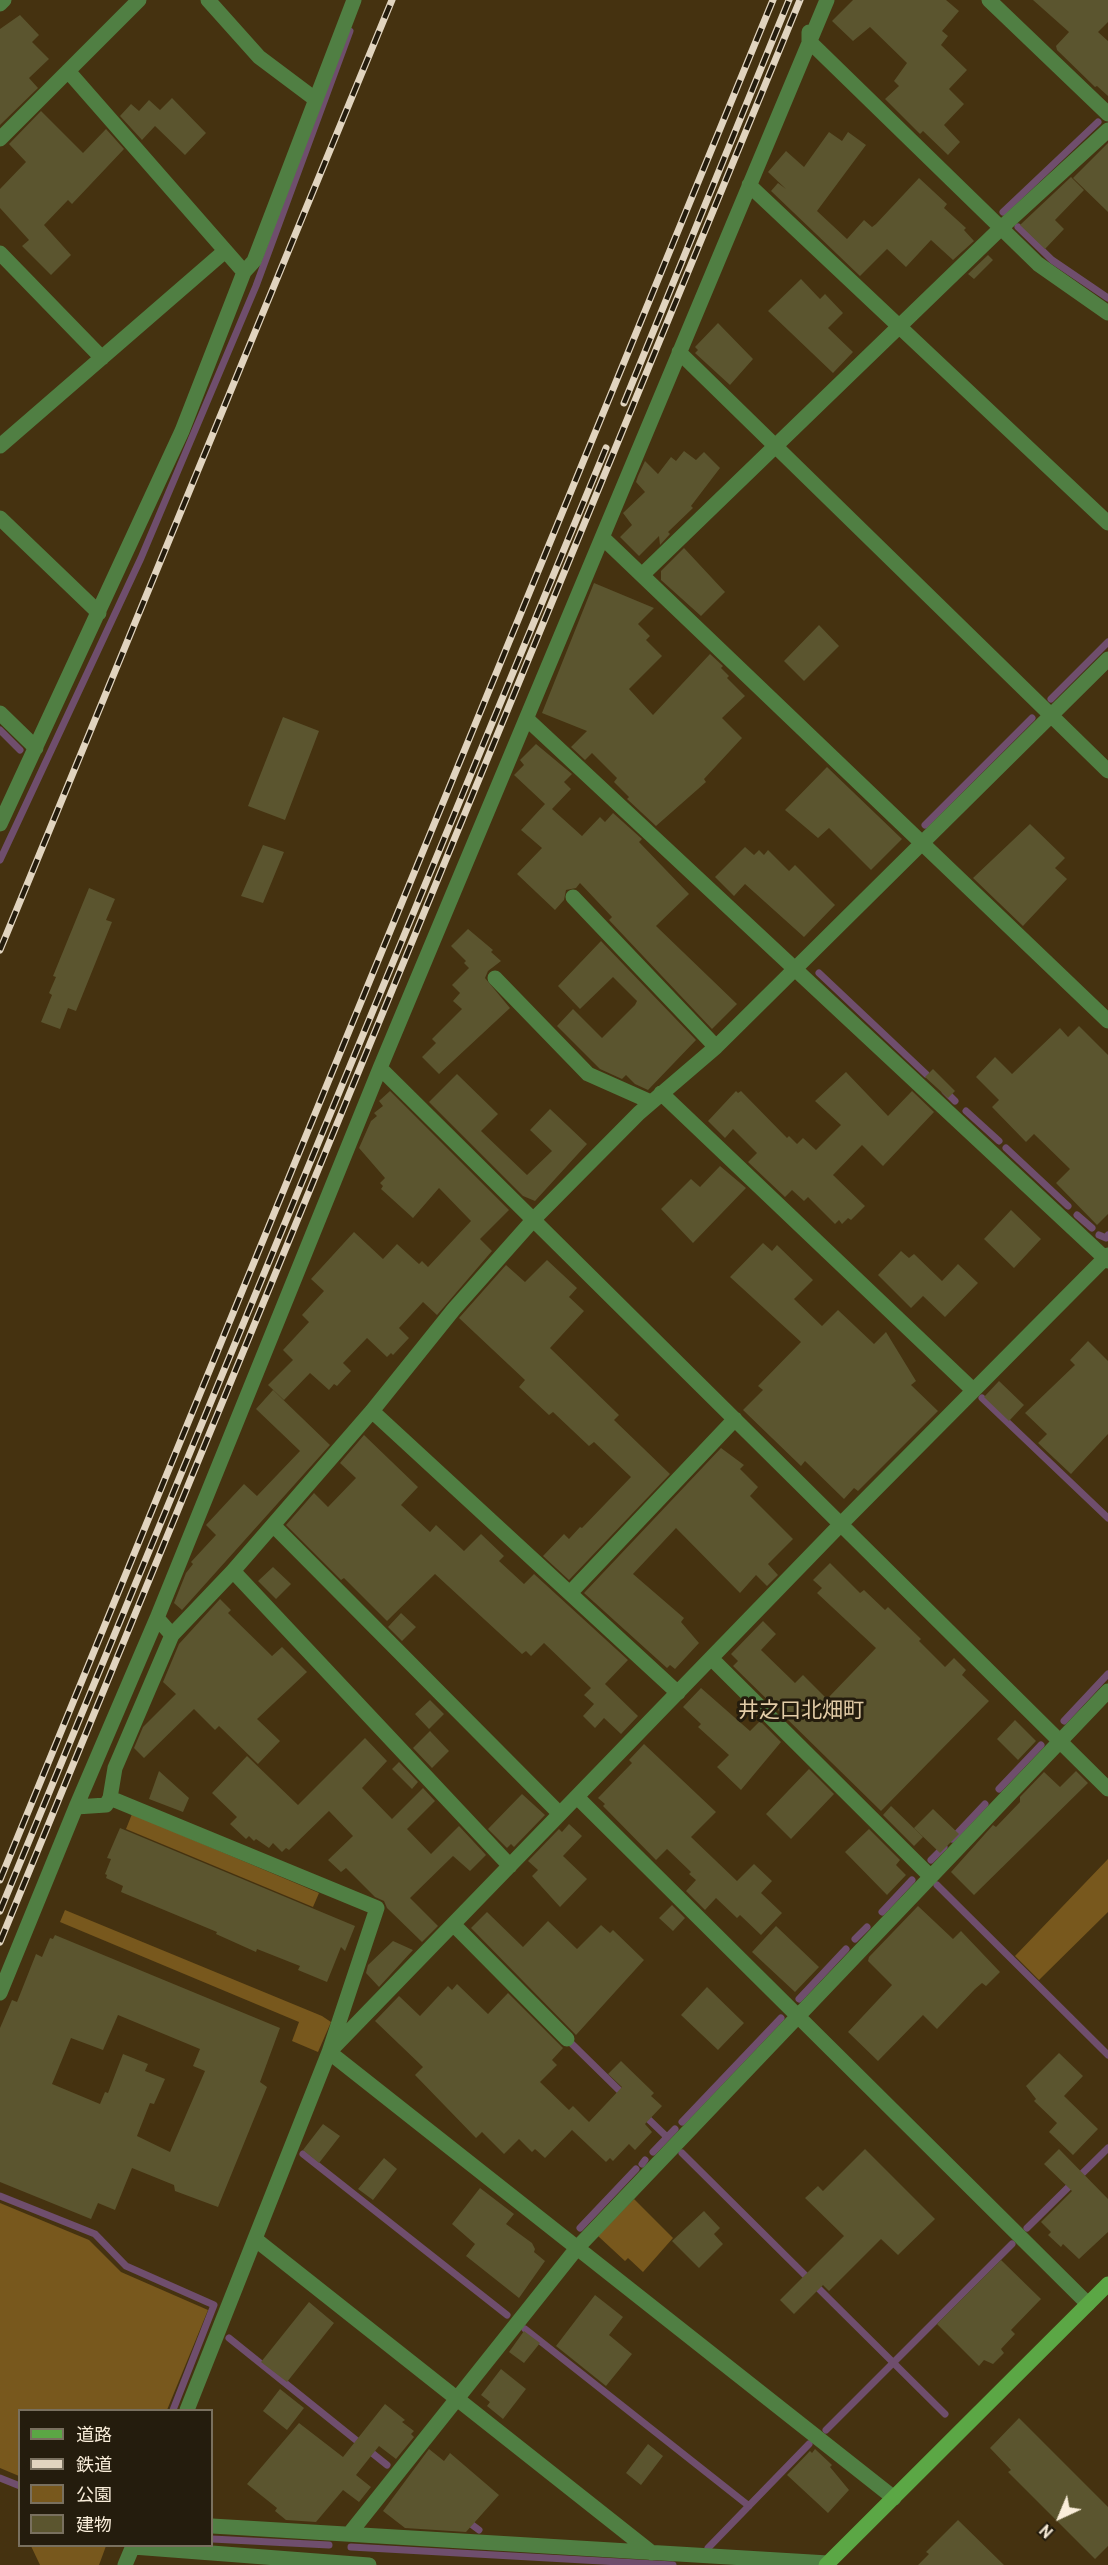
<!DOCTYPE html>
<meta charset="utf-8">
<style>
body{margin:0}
#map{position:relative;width:1108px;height:2565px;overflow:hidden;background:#453210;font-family:Overpass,"Noto Sans JP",sans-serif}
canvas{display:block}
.legend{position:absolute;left:18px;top:2409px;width:195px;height:138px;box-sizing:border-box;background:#241c0d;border:2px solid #79705f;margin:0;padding:8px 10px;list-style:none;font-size:18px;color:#f9edda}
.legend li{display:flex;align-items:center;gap:12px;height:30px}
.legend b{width:30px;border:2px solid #79705f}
.north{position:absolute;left:1030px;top:2487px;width:60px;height:60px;-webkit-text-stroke:4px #241c0d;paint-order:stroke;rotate:224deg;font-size:16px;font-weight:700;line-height:24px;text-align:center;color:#f9edda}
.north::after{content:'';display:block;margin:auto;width:21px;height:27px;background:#f9edda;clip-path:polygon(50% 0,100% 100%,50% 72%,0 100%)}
</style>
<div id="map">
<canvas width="1108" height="2565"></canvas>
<ul class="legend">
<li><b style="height:8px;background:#5ba745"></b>道路</li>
<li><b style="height:8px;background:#e1d4bf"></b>鉄道</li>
<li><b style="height:16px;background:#78581d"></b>公園</li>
<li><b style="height:16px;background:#5b552f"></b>建物</li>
</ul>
<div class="north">N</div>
</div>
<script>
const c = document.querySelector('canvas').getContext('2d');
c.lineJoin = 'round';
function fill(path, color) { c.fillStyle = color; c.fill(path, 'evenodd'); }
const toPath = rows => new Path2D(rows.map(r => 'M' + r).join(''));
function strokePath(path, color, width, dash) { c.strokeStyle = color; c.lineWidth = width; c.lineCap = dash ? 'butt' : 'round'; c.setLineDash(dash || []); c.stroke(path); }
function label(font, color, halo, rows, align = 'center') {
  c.font = font + ' Overpass,"Noto Sans JP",sans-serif'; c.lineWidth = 6; c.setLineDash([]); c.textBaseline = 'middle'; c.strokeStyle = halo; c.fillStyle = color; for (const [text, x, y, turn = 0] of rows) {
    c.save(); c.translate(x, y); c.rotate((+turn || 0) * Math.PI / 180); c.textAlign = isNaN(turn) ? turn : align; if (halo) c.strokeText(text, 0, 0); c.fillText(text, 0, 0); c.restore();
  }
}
const green = toPath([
 [132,1814,319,1893,313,1907,126,1829],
 [1108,1859,1108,1912,1039,1980,1015,1956],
 [65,1910,322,2016,331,2022,318,2052,292,2041,299,2022,60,1922],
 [634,2199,673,2238,643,2272,628,2258,625,2261,598,2236],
 [0,2203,89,2240,121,2272,208,2310,167,2410,20,2410,19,2476,0,2468],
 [31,2546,106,2546,99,2565,40,2565]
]);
const stream = toPath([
 [1003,212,1098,122],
 [1018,227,1052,260,1108,298],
 [1051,699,1108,642],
 [0,730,20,750],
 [925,825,1032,718],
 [0,860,141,558,256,286,350,31],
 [819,973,926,1074],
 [945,1091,955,1101],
 [966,1111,999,1141],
 [1006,1148,1068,1206],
 [1077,1215,1092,1228],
 [1099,1235,1106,1238,1108,1235],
 [982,1398,1108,1518],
 [1064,1721,1108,1674],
 [999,1789,1041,1745],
 [952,1839,985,1804],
 [931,1860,944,1847],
 [937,1885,1108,2055],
 [882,1912,912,1880],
 [855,1939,867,1927],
 [799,1999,846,1949],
 [571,2043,625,2096],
 [643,2114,667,2137],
 [682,2122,781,2018],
 [653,2152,675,2129],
 [682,2153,945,2414],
 [303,2154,507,2315],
 [642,2164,645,2160],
 [0,2196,95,2234,126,2266,214,2305,173,2410],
 [580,2228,636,2169],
 [1027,2228,1108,2148],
 [525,2329,749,2506],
 [229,2338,387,2465],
 [826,2430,1012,2244],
 [0,2478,20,2486],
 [467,2521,479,2530],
 [212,2539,329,2545],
 [351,2547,673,2565],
 [708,2548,809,2444]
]);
const building = toPath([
 [853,0,946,0,959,11,942,31,948,36,941,45,967,70,949,89,964,104,944,125,960,142,948,155,923,131,920,134,885,99,899,86,894,81,907,63,870,27,853,41,832,21],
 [1033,0,1108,0,1108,22,1098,32,1108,41,1108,96,1097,86,1095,87,1057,50,1056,46,1069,32],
 [20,15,39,35,32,42,49,59,29,78,38,88,0,125,0,29],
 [172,98,206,133,185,155,155,126,142,140,120,116,131,104,139,111,149,100,160,110],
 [41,111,83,153,106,129,124,149,72,204,68,200,44,225,71,255,51,275,22,246,29,240,0,208,0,189,26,162,9,144],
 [829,132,842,141,848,132,866,145,817,211,847,239,864,220,872,227,876,224,919,178,947,204,944,208,966,228,964,230,974,241,953,260,931,240,906,267,887,249,860,276,771,191,778,183,786,189,768,172,786,151,804,167],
 [1108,143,1108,212,1073,178],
 [1071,177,1084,190,1055,220,1064,229,1045,249,1020,225],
 [988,255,993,260,974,279,968,274],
 [801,279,820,299,825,294,843,313,828,328,853,352,833,373,768,311],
 [718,323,753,359,730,385,695,353,698,350,695,347],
 [684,451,696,460,704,452,720,468,691,506,693,508,668,532,670,534,660,545,659,536,639,556,620,537,632,525,623,513,645,492,636,482,638,476,645,461,658,474,671,457,676,461],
 [684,548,725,592,701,616,661,580,661,571],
 [594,583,654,608,638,624,650,636,646,640,662,656,629,689,653,715,710,654,723,666,721,668,729,676,727,678,745,696,722,718,742,738,704,779,706,782,656,826,627,799,629,797,614,782,617,778,592,753,585,760,571,747,587,731,542,713],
 [819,625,839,646,804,681,784,661],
 [283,717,319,731,285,820,248,806],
 [536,744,572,774,564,782,571,789,552,809,582,836,600,817,605,822,613,813,642,839,639,842,689,894,656,926,737,1004,712,1029,609,920,612,917,580,883,576,888,566,890,564,900,555,910,517,874,542,848,521,830,545,804,514,775,524,765,520,760],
 [827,767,902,839,871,870,829,828,818,838,785,810],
 [1030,824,1065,858,1055,868,1067,879,1023,926,973,878],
 [263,845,284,852,263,903,241,896],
 [745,847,754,855,759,850,764,855,768,850,789,871,795,865,835,905,804,937,745,884,734,896,715,877],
 [89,888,115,899,106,920,112,922,76,1011,68,1008,60,1029,41,1022,52,995,49,993,56,977,53,976],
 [468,929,493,950,491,952,501,961,488,971,485,978,510,1008,439,1074,422,1057,436,1043,432,1039,462,1009,453,1001,460,993,452,985,469,968,464,963,466,961,451,946],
 [601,941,696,1040,648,1090,635,1084,626,1075,622,1079,600,1069,557,1026,573,1009,602,1038,635,1005,637,1001,613,977,580,1009,558,986],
 [1079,1026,1108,1055,1108,1214,1097,1225,1056,1183,1070,1169,1034,1134,1026,1142,992,1107,999,1100,976,1077,995,1057,1012,1074,1060,1028,1068,1037],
 [933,1069,955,1091,948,1098,925,1077],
 [846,1072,888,1116,912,1091,934,1112,883,1166,862,1145,833,1175,865,1206,851,1220,848,1218,842,1224,839,1220,835,1224,808,1197,804,1201,792,1190,785,1197,748,1162,757,1153,733,1129,725,1138,708,1121,736,1091,738,1093,741,1091,787,1138,789,1136,797,1144,803,1138,816,1150,841,1125,815,1101],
 [457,1074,498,1114,481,1131,527,1175,552,1151,530,1130,550,1109,587,1144,535,1201,523,1196,429,1102],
 [390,1091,509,1210,480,1239,492,1251,437,1315,423,1302,399,1328,409,1338,393,1355,391,1353,387,1357,367,1338,343,1363,351,1371,337,1386,334,1384,329,1390,310,1373,284,1400,268,1385,293,1360,283,1350,309,1322,302,1315,324,1291,311,1279,354,1232,383,1259,397,1244,419,1264,422,1261,428,1267,471,1221,439,1188,413,1218,381,1189,383,1186,380,1183,385,1178,359,1148,371,1121,377,1116,374,1113,383,1106,379,1101],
 [720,1166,746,1188,693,1243,661,1209,691,1179,700,1187],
 [1011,1210,1041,1239,1014,1268,984,1239],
 [763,1243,772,1251,777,1245,813,1280,794,1299,822,1326,838,1310,874,1344,886,1332,916,1381,911,1385,938,1411,858,1491,854,1488,844,1499,805,1461,801,1466,743,1410,763,1390,758,1386,801,1342,730,1277],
 [901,1251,909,1258,914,1254,942,1281,958,1264,978,1283,945,1317,923,1296,911,1308,878,1275],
 [547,1260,577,1288,569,1297,584,1311,550,1348,619,1415,614,1420,670,1474,569,1580,543,1556,564,1534,569,1539,580,1527,582,1528,631,1477,594,1442,589,1446,553,1412,549,1415,519,1387,525,1380,459,1318,506,1265,525,1282],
 [1088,1341,1108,1361,1108,1434,1071,1474,1038,1443,1047,1434,1025,1413,1075,1365,1070,1360],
 [999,1381,1024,1405,1009,1421,984,1397],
 [273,1390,330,1445,182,1610,174,1603,186,1573,193,1564,191,1562,216,1535,206,1525,244,1484,257,1496,300,1451,256,1409],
 [364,1435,418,1487,401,1505,430,1532,436,1525,464,1551,481,1534,504,1556,499,1561,524,1584,534,1574,628,1660,605,1684,638,1716,621,1734,604,1718,595,1728,583,1716,594,1704,584,1695,591,1688,544,1643,531,1656,526,1651,522,1654,435,1574,387,1621,344,1578,341,1580,286,1525,314,1493,328,1507,356,1478,340,1463],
 [721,1448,744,1465,740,1469,758,1487,750,1496,793,1539,768,1564,778,1575,767,1586,756,1575,740,1593,676,1528,633,1574,684,1618,681,1622,699,1643,675,1669,670,1665,667,1668,584,1593],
 [830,1563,860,1593,864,1590,885,1610,888,1607,921,1639,919,1641,945,1667,954,1658,966,1670,962,1675,989,1701,881,1811,733,1666,738,1661,731,1654,763,1621,776,1634,761,1650,795,1683,803,1675,827,1699,876,1648,817,1593,822,1588,813,1580],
 [273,1567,291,1584,276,1599,258,1581],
 [220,1599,231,1610,228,1613,272,1656,282,1647,307,1672,257,1719,280,1741,258,1764,219,1726,215,1730,194,1709,144,1758,134,1748,143,1727,176,1694,163,1682,179,1644],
 [401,1613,416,1627,402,1641,388,1627],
 [701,1688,750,1731,760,1721,781,1742,741,1790,717,1767,729,1755,698,1727,701,1724,683,1707],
 [430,1700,444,1714,429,1729,415,1714],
 [1015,1720,1036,1741,1018,1760,997,1739],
 [430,1731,449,1751,432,1768,413,1748],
 [365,1738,387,1761,362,1788,392,1819,423,1788,435,1801,407,1829,431,1854,459,1826,486,1855,470,1871,453,1856,410,1898,438,1926,422,1942,387,1908,384,1901,375,1897,346,1868,341,1872,328,1860,353,1836,329,1811,289,1850,286,1848,282,1852,273,1843,269,1848,256,1839,254,1841,249,1836,246,1839,230,1824,237,1817,212,1793,247,1756,298,1805],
 [644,1744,716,1812,691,1837,737,1881,754,1864,772,1881,761,1893,782,1913,761,1935,740,1915,737,1918,716,1898,705,1910,686,1891,696,1880,689,1874,691,1872,667,1849,656,1860,603,1806,605,1804,598,1798,632,1763,629,1760],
 [399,1762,418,1782,412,1789,392,1769],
 [809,1769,834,1794,791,1839,766,1814],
 [159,1771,189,1798,183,1812,149,1799],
 [1076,1771,1088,1783,974,1895,951,1872,993,1825,996,1827,1020,1802,1020,1797,1044,1772,1060,1787],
 [522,1794,545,1815,514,1847,511,1844,507,1848,488,1829],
 [891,1806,923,1837,914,1846,883,1815],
 [933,1809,959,1834,940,1853,914,1828],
 [569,1824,582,1836,563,1856,587,1879,560,1907,532,1876,538,1870,528,1861,559,1829,562,1832],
 [120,1828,355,1926,345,1951,341,1947,327,1982,298,1970,300,1966,257,1949,256,1952,216,1934,217,1932,121,1892,123,1886,106,1878,107,1875,105,1874,111,1859,107,1858],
 [869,1829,900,1860,896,1865,906,1875,887,1895,845,1852],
 [672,1905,685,1918,673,1931,659,1918],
 [918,1906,953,1939,961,1931,1000,1972,986,1986,982,1983,975,1989,937,2029,923,2015,878,2061,848,2032,892,1985,868,1961,869,1957],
 [487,1912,523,1947,548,1921,577,1949,601,1925,610,1933,613,1930,644,1960,576,2035,471,1928],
 [776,1926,819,1967,795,1992,752,1952],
 [55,1935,280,2028,260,2082,267,2087,218,2207,175,2191,174,2185,132,2168,115,2210,98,2203,91,2219,0,2182,0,2028,12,2000,17,2002,36,1954,42,1957,50,1938,53,1939],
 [118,2015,200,2049,193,2066,205,2071,170,2152,137,2136,150,2103,154,2104,165,2079,145,2071,148,2064,123,2054,108,2093,105,2092,100,2104,52,2084,71,2038,103,2050],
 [393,1941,413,1950,379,1987,366,1973,368,1965],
 [457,1984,488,2014,508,1993,563,2048,552,2060,557,2065,540,2082,569,2110,573,2106,589,2122,622,2087,608,2074,621,2061,654,2093,651,2096,662,2106,645,2124,652,2132,635,2150,629,2144,613,2161,610,2158,606,2162,572,2130,545,2158,535,2149,532,2152,519,2139,504,2154,482,2132,476,2138,415,2075,423,2067,375,2021,399,1996,420,2016,448,1986,452,1990],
 [707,1987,744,2023,718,2050,681,2015],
 [1059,2053,1083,2076,1064,2096,1098,2129,1073,2155,1049,2132,1057,2123,1034,2101,1036,2099,1026,2086],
 [323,2124,340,2136,319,2163,303,2150],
 [865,2149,935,2219,898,2255,881,2239,829,2291,823,2285,794,2314,780,2300,844,2236,805,2198,818,2186,823,2191],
 [1059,2149,1108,2199,1108,2232,1079,2259,1063,2244,1061,2247,1048,2235,1051,2232,1041,2222,1072,2191,1044,2164],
 [384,2158,397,2169,373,2200,358,2189],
 [480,2188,514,2214,506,2224,532,2243,535,2249,534,2252,545,2261,519,2298,466,2256,475,2244,452,2224],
 [704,2211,720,2228,714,2234,723,2244,699,2268,672,2241],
 [1001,2260,1041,2299,1011,2330,1015,2334,1001,2349,1004,2353,993,2364,984,2360,979,2366,937,2324],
 [595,2295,623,2317,609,2335,632,2354,606,2386,556,2346],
 [309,2302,334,2323,287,2382,261,2362],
 [524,2331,540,2343,524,2363,509,2352],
 [501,2369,526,2389,503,2419,487,2406,490,2402,481,2395],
 [280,2389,304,2408,287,2430,263,2411],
 [385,2404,405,2420,402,2422,414,2431,411,2434,414,2437,396,2459,379,2446,356,2475,371,2487,359,2502,343,2490,316,2522,286,2520,275,2511,277,2508,247,2484,299,2423,343,2457],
 [1019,2418,1108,2507,1108,2546,1095,2559,1008,2472,1011,2470,990,2448],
 [648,2444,663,2456,641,2485,626,2473],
 [429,2449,444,2461,450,2453,499,2495,466,2532,405,2528,383,2511],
 [815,2449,832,2465,830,2467,849,2490,828,2513,787,2475,810,2451,812,2453],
 [958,2520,1004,2565,918,2565,929,2554,926,2552]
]);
const street = toPath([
 [208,0,259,57,315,99],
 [989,0,1108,114],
 [0,4,4,0],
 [809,32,809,41,1038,264,1108,313],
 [68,71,244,272,254,261,354,0],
 [0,139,139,0],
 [749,185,1108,523],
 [0,253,102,358],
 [679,352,1108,771],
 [0,446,225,251],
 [0,518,99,613],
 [603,538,1108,1021],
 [642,575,1001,228,1108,130],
 [0,713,36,748],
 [528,720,1108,1261],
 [0,824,182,431,244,272],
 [573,897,716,1047],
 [495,978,588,1074,651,1102],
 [380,1068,1108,1789],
 [661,1093,973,1390],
 [372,1411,678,1693],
 [273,1525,560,1814],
 [233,1571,510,1866],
 [570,1593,735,1419],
 [172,1635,157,1618,380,1068,827,0],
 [711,1658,931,1877],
 [577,1797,1088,2304],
 [76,1807,157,1618],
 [453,1924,567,2039],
 [0,1993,76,1807,106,1805,110,1798],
 [333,2048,841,1524,1108,1255],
 [329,2052,894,2498],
 [255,2239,652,2553],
 [187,2410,329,2052,377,1908,110,1798,115,1768,172,1635,233,1571,372,1411,454,1309,534,1219,639,1113,716,1047,1108,659],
 [212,2526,828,2563],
 [350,2533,577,2248,1108,1691],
 [133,2547,369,2565],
 [125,2565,133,2546]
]);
const secondary = toPath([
 [826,2565,1108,2284]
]);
const rail = toPath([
 [624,403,789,0],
 [0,950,392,0],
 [0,1880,773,0],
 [0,1911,606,448],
 [0,1942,800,0]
]);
const quarterNames = [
 ["井之口北畑町",801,1713]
];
fill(green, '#78581d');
strokePath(stream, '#6f4e6d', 7);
fill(building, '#5b552f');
strokePath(street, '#507f43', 15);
strokePath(secondary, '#5ba745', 15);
strokePath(rail, '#e1d4bf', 7);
strokePath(rail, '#241c0d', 4.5, [14]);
label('21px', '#e3cca7', '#241c0d', quarterNames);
</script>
